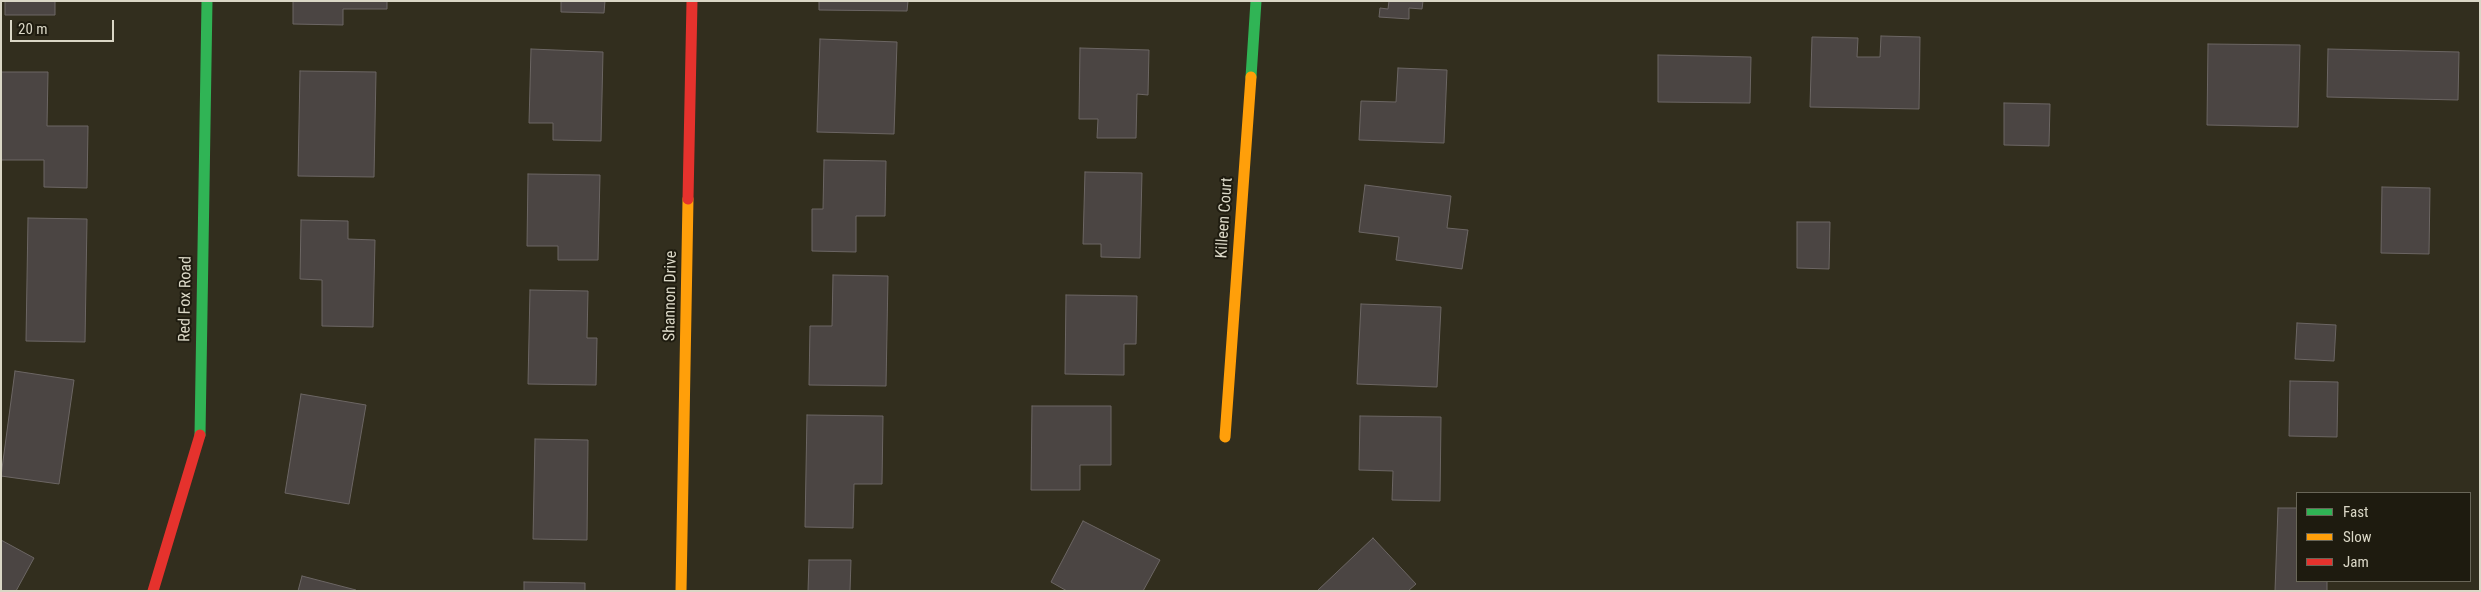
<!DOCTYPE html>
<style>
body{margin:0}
#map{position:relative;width:2481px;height:592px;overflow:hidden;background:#322e1e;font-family:"Roboto Condensed",sans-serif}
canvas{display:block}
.frame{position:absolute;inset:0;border:2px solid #dad7c6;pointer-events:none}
.legend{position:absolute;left:2296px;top:492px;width:175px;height:90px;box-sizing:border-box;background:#1e1b0f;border:1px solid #696658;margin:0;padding:6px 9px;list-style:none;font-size:15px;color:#dad7c6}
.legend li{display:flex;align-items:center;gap:10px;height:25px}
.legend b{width:25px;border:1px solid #696658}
.scale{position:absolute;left:10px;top:20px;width:104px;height:22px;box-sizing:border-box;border:2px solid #dad7c6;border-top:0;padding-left:6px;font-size:15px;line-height:18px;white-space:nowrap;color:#dad7c6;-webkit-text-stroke:4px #1e1b0f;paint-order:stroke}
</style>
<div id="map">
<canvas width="2481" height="592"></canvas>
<div class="frame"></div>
<ul class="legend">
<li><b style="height:6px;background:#30b455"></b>Fast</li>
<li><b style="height:6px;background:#ff9f0a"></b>Slow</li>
<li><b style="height:6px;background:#e5322d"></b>Jam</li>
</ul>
<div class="scale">20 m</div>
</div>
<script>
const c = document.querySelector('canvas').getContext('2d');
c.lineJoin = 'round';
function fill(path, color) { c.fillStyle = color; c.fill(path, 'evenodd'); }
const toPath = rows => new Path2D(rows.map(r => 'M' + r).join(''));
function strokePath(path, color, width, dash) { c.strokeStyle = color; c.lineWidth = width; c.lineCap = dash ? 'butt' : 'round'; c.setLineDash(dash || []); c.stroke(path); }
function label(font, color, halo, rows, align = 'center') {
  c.font = font + ' "Roboto Condensed",sans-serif'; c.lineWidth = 4; c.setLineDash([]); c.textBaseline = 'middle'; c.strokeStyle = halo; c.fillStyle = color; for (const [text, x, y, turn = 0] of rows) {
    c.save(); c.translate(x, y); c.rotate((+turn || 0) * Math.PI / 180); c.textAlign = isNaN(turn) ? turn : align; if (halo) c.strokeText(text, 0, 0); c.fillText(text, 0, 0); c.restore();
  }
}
const building = toPath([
 [5,1,55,1,55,15,5,15,5,1],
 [293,1,387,1,387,9,343,9,343,25,293,24,293,1],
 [561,1,605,1,604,13,561,12,561,1],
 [819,1,908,1,907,11,819,10,819,1],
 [1389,1,1423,1,1422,9,1409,8,1409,19,1379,17,1380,8,1388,9,1389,1],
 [1881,36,1920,37,1919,109,1810,107,1812,37,1858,38,1857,57,1880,57,1881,36],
 [820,39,897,42,894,134,817,132,820,39],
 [2208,44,2300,45,2298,127,2207,125,2208,44],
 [1080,48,1149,50,1148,95,1137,94,1136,138,1097,138,1098,119,1079,119,1080,48],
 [531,49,603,52,601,141,553,140,553,123,529,123,531,49],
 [2328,49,2459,52,2458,100,2327,97,2328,49],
 [1658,55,1751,57,1750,103,1658,102,1658,55],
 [1398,68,1447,70,1444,143,1359,140,1361,101,1396,102,1398,68],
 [300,71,376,72,374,177,298,176,300,71],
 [1,72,48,72,47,126,88,126,87,188,44,187,44,160,1,160,1,72],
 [2004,103,2050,104,2049,146,2004,145,2004,103],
 [824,160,886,161,885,216,856,216,856,252,812,251,812,209,823,209,824,160],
 [1085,172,1142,173,1140,258,1101,257,1101,244,1083,244,1085,172],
 [528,174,600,175,598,260,558,260,558,246,527,246,528,174],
 [1365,185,1451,196,1447,228,1468,230,1462,269,1396,260,1399,237,1359,232,1365,185],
 [2382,187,2430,188,2429,254,2381,253,2382,187],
 [28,218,87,219,85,342,26,341,28,218],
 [301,220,348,221,348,239,375,240,373,327,322,326,322,280,300,279,301,220],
 [1797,222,1830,222,1829,269,1797,268,1797,222],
 [833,275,888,276,886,386,809,385,810,326,832,326,833,275],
 [530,290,588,291,587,338,597,338,596,385,528,384,530,290],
 [1066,295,1137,296,1136,344,1124,344,1124,375,1065,374,1066,295],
 [1361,304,1441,307,1437,387,1357,384,1361,304],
 [2297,323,2336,325,2334,361,2295,359,2297,323],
 [15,371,74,380,59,484,1,476,15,371],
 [2290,381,2338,382,2337,437,2289,436,2290,381],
 [301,394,366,405,349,504,285,493,301,394],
 [1032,406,1111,406,1111,465,1080,465,1080,490,1031,490,1032,406],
 [807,415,883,416,882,484,854,484,853,528,805,527,807,415],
 [1360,416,1441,417,1440,501,1392,500,1393,471,1359,470,1360,416],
 [535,439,588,440,587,540,533,539,535,439],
 [2278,508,2297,508,2297,581,2327,581,2327,591,2275,591,2278,508],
 [1083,521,1160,560,1143,591,1067,591,1051,582,1083,521],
 [1373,538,1416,584,1408,591,1317,591,1373,538],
 [1,540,34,558,16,591,1,591,1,540],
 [809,560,851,560,850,591,808,591,809,560],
 [302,576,356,590,356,591,298,591,302,576],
 [524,582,585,583,585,591,524,591,524,582]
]);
const fast = toPath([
 [1251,77,1256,1],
 [200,435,207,1]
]);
const slow = toPath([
 [1225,437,1251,77],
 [681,591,688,199]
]);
const jam = toPath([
 [688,199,692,1],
 [153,591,200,435]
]);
const streetNames = [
 ["Killeen Court",1225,218,-86],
 ["Shannon Drive",671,296,-89],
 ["Red Fox Road",186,299,-89]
];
fill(building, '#4b4543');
strokePath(building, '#6c6664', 1);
strokePath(fast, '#30b455', 11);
strokePath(slow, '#ff9f0a', 11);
strokePath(jam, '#e5322d', 11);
label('16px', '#dad7c6', '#1e1b0f', streetNames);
</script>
